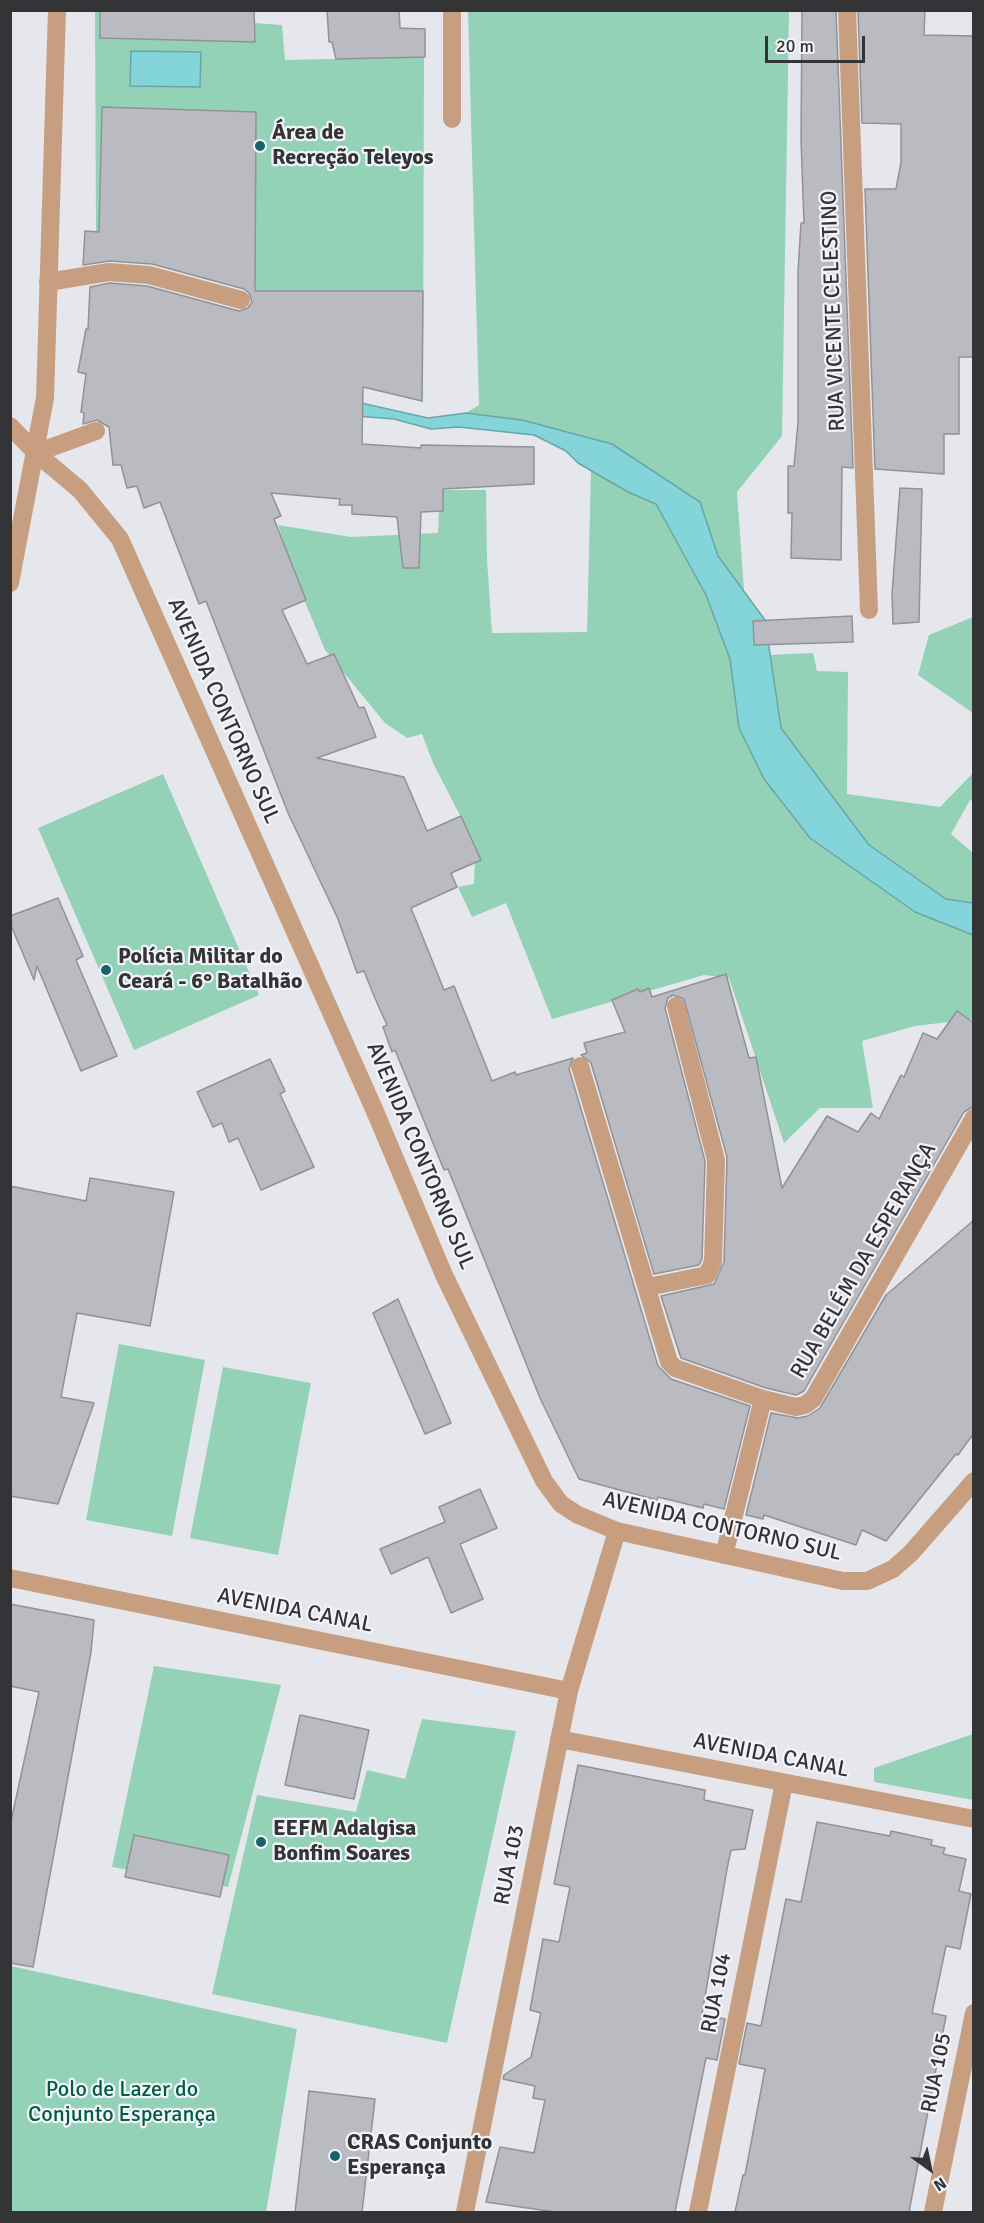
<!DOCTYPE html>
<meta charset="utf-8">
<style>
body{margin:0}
#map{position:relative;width:984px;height:2223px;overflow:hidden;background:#e5e7ed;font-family:Signika,sans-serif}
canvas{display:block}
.frame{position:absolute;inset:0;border:12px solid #343437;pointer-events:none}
.north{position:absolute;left:900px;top:2139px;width:60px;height:60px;-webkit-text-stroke:4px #f2f4fa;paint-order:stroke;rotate:147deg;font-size:16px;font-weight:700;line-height:24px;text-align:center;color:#343437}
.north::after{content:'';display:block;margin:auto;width:21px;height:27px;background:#343437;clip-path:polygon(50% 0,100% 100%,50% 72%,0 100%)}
.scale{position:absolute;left:765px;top:36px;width:100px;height:27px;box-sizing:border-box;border:3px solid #343437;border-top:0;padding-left:8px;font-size:18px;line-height:21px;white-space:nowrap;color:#343437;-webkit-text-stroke:4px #f2f4fa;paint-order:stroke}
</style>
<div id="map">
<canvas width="984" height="2223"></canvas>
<div class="frame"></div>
<div class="north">N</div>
<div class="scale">20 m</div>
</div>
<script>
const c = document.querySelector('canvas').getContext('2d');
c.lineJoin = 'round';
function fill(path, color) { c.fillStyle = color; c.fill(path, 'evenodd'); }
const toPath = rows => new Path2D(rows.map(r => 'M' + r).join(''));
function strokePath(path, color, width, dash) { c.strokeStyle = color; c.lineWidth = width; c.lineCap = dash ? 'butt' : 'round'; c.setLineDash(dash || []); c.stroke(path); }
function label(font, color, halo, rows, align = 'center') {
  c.font = font + ' Signika,sans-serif'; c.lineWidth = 4.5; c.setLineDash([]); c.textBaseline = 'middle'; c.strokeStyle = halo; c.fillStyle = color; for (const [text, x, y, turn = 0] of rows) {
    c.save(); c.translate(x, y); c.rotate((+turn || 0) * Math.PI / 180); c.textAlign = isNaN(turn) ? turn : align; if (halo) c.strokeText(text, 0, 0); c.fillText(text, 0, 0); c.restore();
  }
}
const green = toPath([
 [95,11,254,11,254,23,282,25,285,60,424,57,423,402,253,355,254,243,96,232],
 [468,11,789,11,782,436,737,492,744,591,718,556,699,502,543,427,522,420,466,413,479,405],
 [591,470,628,492,657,504,706,595,724,641,730,659,739,728,915,912,973,935,973,1019,915,1026,862,1041,873,1108,820,1108,784,1143,729,978,704,975,552,1019,506,903,472,917,458,887,474,884,475,855,465,825,433,763,422,734,407,738,385,723,325,650,300,590,278,525,351,537,438,533,440,490,486,490,487,560,492,633,587,632],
 [973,617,973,713,918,675,929,635],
 [813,653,817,671,848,672,847,794,940,807,973,773,973,801,970,800,951,834,973,853,973,903,946,899,869,845,781,728,770,655],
 [163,774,259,995,134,1050,38,828],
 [119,1344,205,1360,172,1536,86,1520],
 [223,1367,311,1383,278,1555,190,1538],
 [154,1666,281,1685,228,1887,112,1867],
 [422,1719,516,1731,447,2043,212,1994,257,1795,356,1812,367,1770,405,1779],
 [973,1734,973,1800,874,1782,874,1768],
 [11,1966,297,2029,266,2212,11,2212]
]);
const water = toPath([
 [131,51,201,52,200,87,130,86,131,51],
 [352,401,428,418,466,413,522,420,612,444,700,502,718,556,765,620,781,728,869,845,946,899,973,903,973,935,915,912,810,838,764,779,739,728,730,659,706,595,656,504,628,492,578,463,566,451,534,435,459,427,431,429,394,419,344,415,352,401]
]);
const building = toPath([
 [100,10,254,10,255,42,100,38,100,10],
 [327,10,399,10,400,28,425,29,425,57,336,59,332,42,329,42,327,10],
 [802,10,836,10,853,468,842,467,841,560,791,558,792,513,788,513,788,466,794,466,798,423,798,272,801,223,804,223,801,140,802,10],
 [858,10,925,10,924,35,974,36,974,357,959,357,959,434,944,434,944,474,875,469,865,189,896,189,901,163,901,124,862,123,858,10],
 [102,107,256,112,255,291,423,291,422,401,363,387,362,444,421,448,421,445,534,447,534,484,443,489,443,511,421,512,419,568,403,568,397,517,352,514,352,505,339,505,340,499,271,493,281,516,274,519,306,600,282,610,307,664,334,654,359,708,364,707,376,737,317,758,404,777,427,831,461,816,481,860,451,873,457,887,411,908,444,990,454,986,492,1081,515,1072,516,1075,573,1058,569,1069,658,1366,671,1379,750,1406,724,1509,704,1504,703,1508,658,1497,657,1500,579,1479,540,1398,448,1169,444,1170,395,1050,392,1052,383,1027,387,1025,374,996,364,971,357,973,338,919,288,813,206,601,199,604,160,502,144,508,137,486,127,488,121,465,113,465,109,427,97,420,83,424,84,413,81,412,86,374,78,372,86,329,88,329,90,287,110,283,147,286,239,311,248,308,252,302,249,293,244,289,152,264,110,261,83,265,85,231,99,232,102,107],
 [900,488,922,489,919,622,893,624,892,594,900,488],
 [852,616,853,642,754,645,753,621,852,616],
 [58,898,83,956,76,960,117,1056,81,1071,37,966,34,980,10,923,10,916,58,898],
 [726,974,749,1058,756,1057,782,1188,827,1116,858,1132,871,1113,879,1119,901,1075,904,1077,923,1033,937,1039,957,1011,974,1023,974,1106,964,1112,804,1391,796,1395,766,1388,681,1358,661,1296,714,1284,724,1262,727,1157,684,999,673,995,668,998,665,1008,705,1161,702,1259,699,1265,654,1274,591,1063,581,1055,587,1053,584,1043,625,1032,612,1000,638,989,640,992,649,988,652,997,726,974],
 [270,1059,285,1091,280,1094,314,1167,261,1190,238,1138,229,1142,222,1123,213,1127,197,1092,270,1059],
 [90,1178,174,1192,150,1326,77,1313,61,1397,94,1403,58,1504,10,1496,10,1186,86,1201,90,1178],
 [974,1220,974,1433,958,1455,956,1454,886,1541,862,1530,856,1545,764,1515,763,1519,746,1515,771,1413,798,1418,808,1416,820,1408,886,1295,974,1220],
 [398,1299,451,1423,425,1434,373,1313,398,1299],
 [480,1489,497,1528,460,1544,483,1599,451,1613,428,1557,391,1574,380,1549,445,1522,439,1507,480,1489],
 [10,1604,94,1620,91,1652,33,1967,10,1963,10,1826,39,1692,10,1686,10,1604],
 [300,1715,369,1730,354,1799,285,1785,300,1715],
 [578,1765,705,1790,704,1800,753,1810,745,1849,731,1850,727,1869,702,2014,725,2019,717,2060,706,2058,675,2212,555,2212,486,2202,500,2147,534,2153,545,2100,533,2098,535,2086,503,2079,504,2075,531,2057,541,2013,530,2010,543,1939,559,1942,570,1887,554,1884,578,1765],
 [817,1822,890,1836,891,1831,932,1840,931,1845,945,1848,943,1854,966,1859,959,1891,971,1894,960,1949,946,1946,932,2013,946,2016,909,2212,735,2212,743,2175,745,2175,765,2069,739,2064,747,2023,761,2026,786,1899,801,1902,817,1822],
 [134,1835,229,1855,220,1897,125,1877,134,1835],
 [309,2091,375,2099,362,2212,295,2212,309,2091]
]);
const lane = toPath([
 [48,282,109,272,149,275,241,300],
 [580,1066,669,1362,675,1368,763,1399,796,1407,805,1405,813,1399,974,1118],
 [648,1287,707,1275,713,1262,716,1160,676,1006],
 [724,1555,763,1399]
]);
const street = toPath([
 [452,10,452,119],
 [847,10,869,610],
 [10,426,36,453,80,490,120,539,374,1109,444,1275,544,1481,561,1504,578,1515,617,1531,843,1581,867,1581,893,1569,911,1553,974,1481],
 [36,453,96,431],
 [10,583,45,398,57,10],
 [10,1578,569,1691],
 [559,1739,974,1819],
 [465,2212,569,1691,617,1531],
 [698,2212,784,1783],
 [933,2212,974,2013]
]);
const markers = [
 [260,146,6,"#156467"],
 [106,970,6,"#156467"],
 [261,1842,6,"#156467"],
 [335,2156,6,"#156467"]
];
const poiNames = [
 ["Área de",272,133],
 ["Recreção Teleyos",272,158],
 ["Polícia Militar do",118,957],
 ["Ceará - 6° Batalhão",118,982],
 ["EEFM Adalgisa",273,1829],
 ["Bonfim Soares",273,1854],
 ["CRAS Conjunto",347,2143],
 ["Esperança",347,2168]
];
const streetNames = [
 ["RUA VICENTE CELESTINO",834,311,-92],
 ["AVENIDA CONTORNO SUL",223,711,66],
 ["AVENIDA CONTORNO SUL",420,1156,67],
 ["RUA BELÉM DA ESPERANÇA",864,1261,-60],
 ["AVENIDA CONTORNO SUL",722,1527,13],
 ["AVENIDA CANAL",295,1611,11],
 ["AVENIDA CANAL",771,1756,11],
 ["RUA 103",510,1865,-79],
 ["RUA 104",717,1993,-79],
 ["RUA 105",937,2073,-79]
];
const parkNames = [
 ["Polo de Lazer do",122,2090],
 ["Conjunto Esperança",122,2115]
];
fill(green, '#93d2b6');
fill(water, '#83d5da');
strokePath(water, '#6ba5a9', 1.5);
fill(building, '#b9bbc1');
strokePath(building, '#909297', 1.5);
strokePath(lane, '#c79f80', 18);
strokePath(street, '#c79f80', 18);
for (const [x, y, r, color] of markers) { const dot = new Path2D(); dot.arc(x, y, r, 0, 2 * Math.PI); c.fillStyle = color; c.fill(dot); strokePath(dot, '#f2f4fa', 2); }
label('bold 22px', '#343437', '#f2f4fa', poiNames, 'left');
label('22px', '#343437', '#f2f4fa', streetNames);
label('22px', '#025d42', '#f2f4fa', parkNames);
</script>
